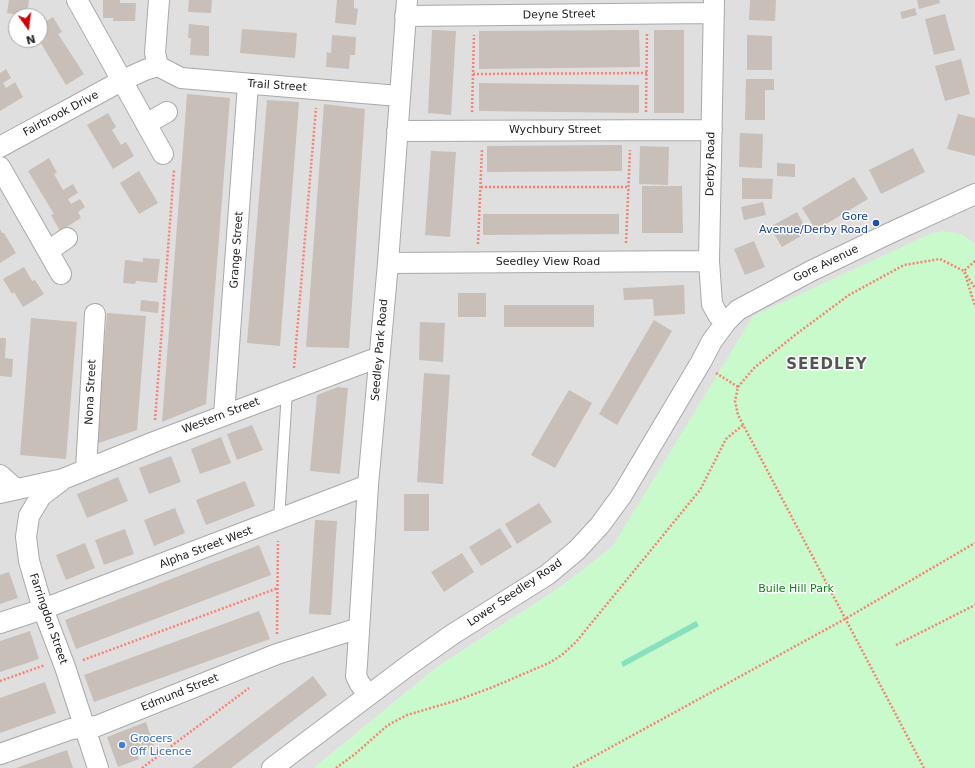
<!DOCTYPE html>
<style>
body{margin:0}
#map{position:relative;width:975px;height:768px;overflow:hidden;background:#f2efe9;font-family:"DejaVu Sans",sans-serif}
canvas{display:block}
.north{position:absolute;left:8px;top:8px;width:40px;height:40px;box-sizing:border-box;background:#fff;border:1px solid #a7a7a7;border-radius:50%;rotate:166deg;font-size:11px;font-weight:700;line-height:16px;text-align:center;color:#222}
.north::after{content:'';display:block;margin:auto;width:14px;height:18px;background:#d40000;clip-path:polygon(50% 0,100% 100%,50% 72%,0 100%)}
</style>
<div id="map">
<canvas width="975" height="768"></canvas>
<div class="north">N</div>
</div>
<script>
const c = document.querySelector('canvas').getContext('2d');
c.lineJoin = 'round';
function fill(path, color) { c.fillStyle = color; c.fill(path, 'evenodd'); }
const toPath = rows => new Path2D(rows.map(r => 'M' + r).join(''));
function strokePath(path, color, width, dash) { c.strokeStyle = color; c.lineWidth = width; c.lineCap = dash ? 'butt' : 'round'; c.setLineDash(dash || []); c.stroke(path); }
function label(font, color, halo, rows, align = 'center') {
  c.font = font + ' "DejaVu Sans",sans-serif'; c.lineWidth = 3; c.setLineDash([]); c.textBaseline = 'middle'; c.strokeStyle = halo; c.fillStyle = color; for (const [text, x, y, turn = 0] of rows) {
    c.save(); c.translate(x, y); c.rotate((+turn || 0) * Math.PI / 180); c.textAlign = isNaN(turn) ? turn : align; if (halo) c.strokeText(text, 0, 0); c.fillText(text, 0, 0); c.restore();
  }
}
const residential = toPath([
 [0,0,975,0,975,244,961,234,612,547,588,566,559,588,437,667,314,768,0,768],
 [16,16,40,16,40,40,16,40]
]);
const park = toPath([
 [943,231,961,234,975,244,975,768,314,768,437,667,559,588,612,547,753,316,923,237,933,233]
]);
const pitch = toPath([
 [696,621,699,626,623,667,621,662]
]);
const building = toPath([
 [9,0,29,0,27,16,7,13],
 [103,0,120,0,120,3,136,3,135,21,113,21,113,18,103,18],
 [189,0,212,0,211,13,188,12],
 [337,0,354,0,354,8,358,9,356,25,335,23],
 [750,0,776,0,775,21,749,20],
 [917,0,939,0,940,3,919,9],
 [915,8,917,15,902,19,900,12],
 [945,14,955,50,934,55,925,19],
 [53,17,62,32,58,34,84,74,66,85,39,40,40,40,40,25],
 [189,24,209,26,209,56,190,55,191,38,188,38],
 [242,29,297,33,295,58,240,53],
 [432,30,456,31,451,115,428,113],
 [639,30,640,67,479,69,479,31],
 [654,30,684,30,684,113,654,113],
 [332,35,356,37,355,55,350,55,349,69,326,67,327,52,331,53],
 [747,35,772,36,772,70,747,70],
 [961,59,970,94,945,101,935,66],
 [6,69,11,78,3,83,6,88,15,82,23,97,0,111,0,73],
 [746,79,774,79,774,90,765,90,765,120,745,120],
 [479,83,639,85,639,113,479,111],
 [187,94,230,98,206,404,162,422],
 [267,100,299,102,280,346,247,343],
 [324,104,365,109,349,348,306,347],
 [108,113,116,127,112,130,121,145,126,142,134,156,113,169,87,125],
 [958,114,975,118,975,156,947,149],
 [740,133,763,134,762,168,739,167],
 [622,145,622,171,487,172,487,146],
 [640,146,669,147,668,185,639,184],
 [913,148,925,172,881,194,869,170],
 [431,151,456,152,450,237,425,235],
 [49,158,57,173,54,174,63,190,73,184,78,193,68,199,71,204,80,199,85,207,78,212,81,218,60,231,51,215,54,214,28,171],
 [777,163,795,164,795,177,777,176],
 [139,171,158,203,139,214,120,183],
 [854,177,868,199,816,230,802,208],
 [742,178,773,179,772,199,742,199],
 [642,186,682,186,683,233,642,233],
 [763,202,766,215,744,220,741,207],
 [797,212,808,232,782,247,770,227],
 [483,214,619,214,619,234,483,235],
 [0,229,2,233,4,233,16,253,0,263],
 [754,241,765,267,745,275,734,249],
 [143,258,160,259,157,283,136,281,135,284,123,283,125,260,143,262],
 [24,267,32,281,35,280,44,294,23,307,14,292,12,294,3,279],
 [684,285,685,314,654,316,653,299,624,300,623,288],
 [458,293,486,293,486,317,458,317],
 [141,300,159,302,158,313,140,311],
 [504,305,594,305,594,327,504,327],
 [107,313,146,316,137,430,96,444],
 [31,318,77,322,66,459,20,455],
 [654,320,672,331,617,425,599,414],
 [420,322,445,323,443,362,419,360],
 [0,338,6,338,5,358,13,359,12,377,0,376],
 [424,373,450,375,443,484,417,482],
 [338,387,348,388,340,474,310,471,317,395],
 [569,390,592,403,555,468,531,455],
 [252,425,263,450,237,460,227,434],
 [221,437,231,463,200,474,191,449],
 [171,456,181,482,149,494,139,468],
 [118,477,128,501,87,518,77,494],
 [245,481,255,506,206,525,196,500],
 [404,494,429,494,429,531,404,531],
 [539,503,552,522,517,544,505,524],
 [175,508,185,533,154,546,144,520],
 [315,520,337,521,331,615,309,614],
 [500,528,512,547,481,566,469,547],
 [125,529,134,554,104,565,95,540],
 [85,543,95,568,66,580,56,555],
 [259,545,271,575,76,649,65,620],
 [462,553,474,572,444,592,431,572],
 [9,572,18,598,0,604,0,575],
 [259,611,270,639,94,702,84,675],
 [30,631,39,659,0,672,0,641],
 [313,676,327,695,231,768,192,768],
 [45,682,56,713,0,733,0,698],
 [146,722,154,747,136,753,139,759,118,767,107,737],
 [67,750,73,768,16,768]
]);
const path = toPath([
 [473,74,647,73],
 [472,112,474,35],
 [646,112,647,33],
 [481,187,629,187],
 [626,243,630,150],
 [478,244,482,149],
 [975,261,964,271,975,288],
 [294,368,316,108],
 [716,373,738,387,735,401,738,415,924,768],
 [738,387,754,368,795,335,849,295,904,265,940,259,964,271,975,306],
 [155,420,174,170],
 [277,634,278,541],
 [896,645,975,605],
 [83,660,278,588],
 [0,681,45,665],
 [142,768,249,688],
 [336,768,355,754,388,725,407,715,458,700,493,687,549,663,562,655,576,642,700,490,726,439,743,425],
 [573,768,845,619,975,543]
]);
const service = toPath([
 [279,520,287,391]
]);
const minor = toPath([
 [77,0,163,154],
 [714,0,709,261,712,304,718,315,726,322],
 [405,16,714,13],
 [158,66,181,78,399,96],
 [158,66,155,53,159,0],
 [146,124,167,112],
 [397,131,712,130],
 [0,147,123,80,145,70,158,66],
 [0,167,61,274],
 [48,251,67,238],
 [388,263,709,261],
 [224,415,248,84],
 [86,469,95,314],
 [0,475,16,489],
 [61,481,41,496,29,516,26,537,29,561,43,609,65,667,98,768],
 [0,493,63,479,154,442,379,357],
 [0,623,43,609,368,485],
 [369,695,360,684,356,676,357,664,368,485,388,263,407,0],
 [0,754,71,729,97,726,277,654,359,628],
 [272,768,409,665,453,634,547,575,577,550,600,525,622,495,701,362,712,341,726,322,738,310,811,271,890,233,975,194]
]);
const markers = [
 [876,223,4,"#1a4fb4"],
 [122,745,4,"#3f7fe0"]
];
const streetNames = [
 ["Deyne Street",559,15,-1],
 ["Trail Street",277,86,4],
 ["Fairbrook Drive",61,114,-28],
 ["Wychbury Street",555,130],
 ["Derby Road",711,164,-89],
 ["Grange Street",237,250,-86],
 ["Seedley View Road",548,262],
 ["Gore Avenue",826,264,-26],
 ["Seedley Park Road",380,350,-85],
 ["Nona Street",91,392,-87],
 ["Western Street",221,416,-21],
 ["Alpha Street West",206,548,-21],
 ["Lower Seedley Road",515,593,-34],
 ["Farringdon Street",48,619,71],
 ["Edmund Street",180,693,-22]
];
const transitNames = [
 ["Gore",868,217],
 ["Avenue/Derby Road",868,230]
];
const parkNames = [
 ["Buile Hill Park",796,589]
];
const shopNames = [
 ["Grocers",130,739],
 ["Off Licence",130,752]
];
const districtNames = [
 ["SEEDLEY",827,365]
];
fill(residential, '#e0dfdf');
fill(park, '#c8facc');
fill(pitch, '#88e0be');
fill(building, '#c7bfb8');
strokePath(service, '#a9a9a9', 12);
strokePath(minor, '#a9a9a9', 22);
strokePath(path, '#fa8072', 2.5, [2, 2]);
strokePath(service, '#fff', 10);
strokePath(minor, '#fff', 20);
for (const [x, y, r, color] of markers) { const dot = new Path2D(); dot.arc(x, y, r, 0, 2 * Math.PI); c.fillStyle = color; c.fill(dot); strokePath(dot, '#fff', 1.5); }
label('11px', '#222', '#fff', streetNames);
label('11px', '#164399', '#fff', transitNames, 'right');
label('11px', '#0c8416', '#fff', parkNames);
label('11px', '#366cbe', '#fff', shopNames, 'left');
c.letterSpacing = '1px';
label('bold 15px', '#555', '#fff', districtNames);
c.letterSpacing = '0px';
</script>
